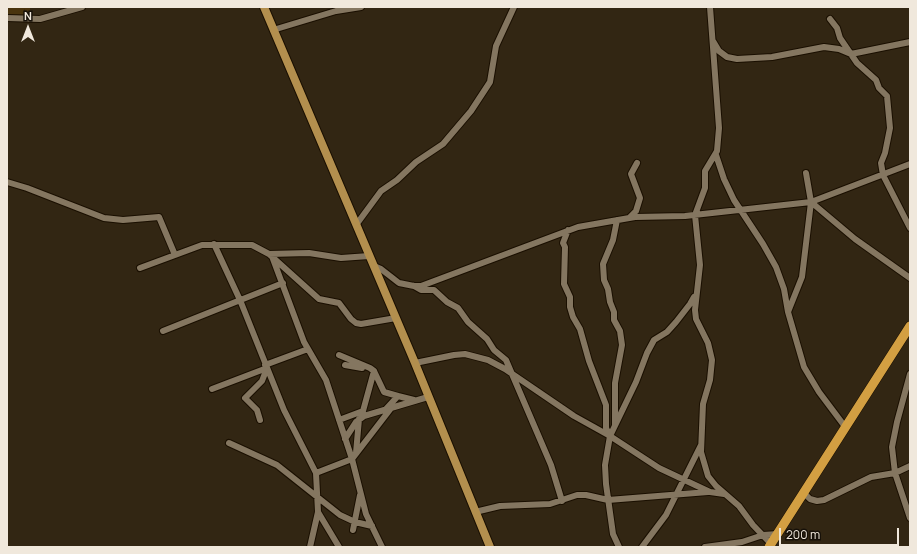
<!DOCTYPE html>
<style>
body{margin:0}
#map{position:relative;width:917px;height:554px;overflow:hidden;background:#322613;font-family:Manrope,sans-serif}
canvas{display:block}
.frame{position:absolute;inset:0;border:8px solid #f0e8dc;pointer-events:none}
.north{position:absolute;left:8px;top:8px;width:40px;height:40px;-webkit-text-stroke:3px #161008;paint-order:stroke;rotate:0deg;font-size:11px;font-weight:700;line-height:16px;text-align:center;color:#f0e8dc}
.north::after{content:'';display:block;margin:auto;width:14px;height:18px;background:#f0e8dc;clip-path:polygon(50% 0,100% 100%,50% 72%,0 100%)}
.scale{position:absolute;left:779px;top:528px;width:120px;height:18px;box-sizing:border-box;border:2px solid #f0e8dc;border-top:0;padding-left:5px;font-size:12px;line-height:14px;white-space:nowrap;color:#f0e8dc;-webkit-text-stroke:3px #161008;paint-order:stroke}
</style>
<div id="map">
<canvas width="917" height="554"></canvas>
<div class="frame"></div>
<div class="north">N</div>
<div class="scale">200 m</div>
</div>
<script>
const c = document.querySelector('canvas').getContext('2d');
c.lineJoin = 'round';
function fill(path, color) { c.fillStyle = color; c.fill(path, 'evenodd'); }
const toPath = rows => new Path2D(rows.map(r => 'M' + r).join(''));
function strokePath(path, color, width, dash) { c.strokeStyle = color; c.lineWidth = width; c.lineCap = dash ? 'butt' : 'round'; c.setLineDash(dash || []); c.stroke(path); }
const green = toPath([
 [7,7,30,7,30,17,7,14]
]);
const minor = toPath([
 [710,7,719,128,717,151,705,171,705,188,695,215,700,265,695,310,696,319,708,343,712,360,710,380,703,404,701,452,708,476,716,486,739,506,753,525,772,545],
 [7,18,40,19,82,7],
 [830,19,837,28,840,38,857,63,876,80,879,88,887,96,890,128,885,153,881,163,883,175,910,228],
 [273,30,336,11,361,7],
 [713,41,719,51,727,57,737,59,772,57,824,47,839,49,851,54,910,42],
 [716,155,724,179,734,200,763,244,776,267,784,289,788,312],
 [806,173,811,202,855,239,910,278],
 [7,182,27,188,104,218,123,220,159,217,175,255],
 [811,202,802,277,788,312,804,367,819,392,846,428],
 [629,218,636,211,640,198,631,174,637,163],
 [356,225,381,191,397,180,416,162,443,144,471,111,490,82,496,46,514,7],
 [568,230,563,243,565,247,564,284,570,297,570,307,573,317,580,329,589,361,606,405,606,428,610,436],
 [214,244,240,300,284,410,316,473],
 [269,254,309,253,341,258,369,256],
 [273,259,304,342,326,380,352,459,366,514,382,547],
 [374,266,381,269,399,283,414,286,421,286,578,227,635,217,685,216,811,202,910,164],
 [140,268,202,245,252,245,269,254,319,299,339,303,351,319,356,323,361,324,396,318],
 [414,286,421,290,434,290,447,302,458,308,468,322,487,339,494,350,506,360,551,465,562,501],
 [163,331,283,283],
 [339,355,370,368,374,371],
 [415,363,454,355,465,354,488,360,505,369,574,416,610,436,659,468,710,492,724,494],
 [265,365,308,349],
 [345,365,362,368],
 [910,374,897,422,892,447,895,473,910,518],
 [212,389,267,368],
 [386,409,398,396,414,400],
 [260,420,257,410,245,398,262,381,267,368],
 [339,420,363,411,374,371,384,392,398,396],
 [615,425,615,383,622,345,620,331,614,320,614,312,610,302,608,289,604,280,603,264,613,240,617,220],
 [345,439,356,422,364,416,428,397],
 [229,443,277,465,340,515,355,522,372,526],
 [356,453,359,419],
 [804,493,810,499,817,501,824,500,871,477,895,473,910,466],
 [318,512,339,547],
 [475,512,500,506,550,504,577,495,586,495,608,500,708,492],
 [353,530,360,495],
 [310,547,318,512,316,473,352,459,392,407],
 [619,547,613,534,606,484,605,465,610,436,636,382,647,353,654,340,667,332,676,322,690,304,694,297],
 [642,547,666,515,701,445],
 [705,547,742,542,763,535,778,534]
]);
const major = toPath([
 [264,7,415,363,490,547]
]);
const highway = toPath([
 [769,547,910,326]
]);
fill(green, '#49340e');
strokePath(minor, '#1a0f00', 8);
strokePath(major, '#1a0f00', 10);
strokePath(highway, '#1a0f00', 10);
strokePath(minor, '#847660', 6);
strokePath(major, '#b38f4e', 8);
strokePath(highway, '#d39f42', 9);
</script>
